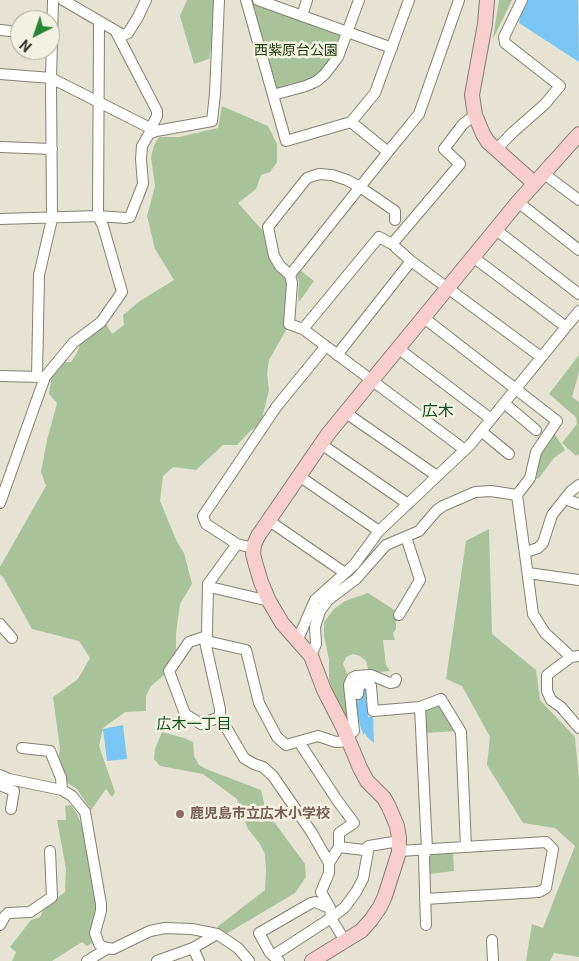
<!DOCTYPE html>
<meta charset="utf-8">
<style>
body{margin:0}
#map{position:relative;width:579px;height:961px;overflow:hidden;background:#e6e3d2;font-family:Roboto,sans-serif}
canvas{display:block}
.north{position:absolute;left:10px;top:10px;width:50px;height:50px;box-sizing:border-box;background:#f3f1df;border:1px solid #a9a799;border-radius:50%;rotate:221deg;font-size:14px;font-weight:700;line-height:20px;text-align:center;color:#393831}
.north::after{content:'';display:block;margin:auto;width:18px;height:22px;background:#248335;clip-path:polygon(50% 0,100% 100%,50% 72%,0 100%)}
</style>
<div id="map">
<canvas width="579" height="961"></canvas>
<div class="north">N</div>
</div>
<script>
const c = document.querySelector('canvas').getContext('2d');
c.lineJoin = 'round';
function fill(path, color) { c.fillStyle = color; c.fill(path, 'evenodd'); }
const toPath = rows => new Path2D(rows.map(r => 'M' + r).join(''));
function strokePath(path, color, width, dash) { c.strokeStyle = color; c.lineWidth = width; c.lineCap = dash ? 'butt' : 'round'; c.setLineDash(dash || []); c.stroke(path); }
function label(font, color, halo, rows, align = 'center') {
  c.font = font + ' Roboto,"Noto Sans JP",sans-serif'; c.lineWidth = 5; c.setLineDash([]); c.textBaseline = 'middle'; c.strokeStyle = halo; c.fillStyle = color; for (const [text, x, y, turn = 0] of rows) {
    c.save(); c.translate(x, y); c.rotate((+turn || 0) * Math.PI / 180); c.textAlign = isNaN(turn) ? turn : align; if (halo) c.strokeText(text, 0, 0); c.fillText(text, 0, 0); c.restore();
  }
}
const green = toPath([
 [187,0,214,0,214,28,209,59,194,64,180,16],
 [499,0,512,0,493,39],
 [251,3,338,34,341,38,331,62,322,73,307,81,279,90,275,87],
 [222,106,268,126,277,144,277,162,270,172,261,175,256,189,238,203,263,231,275,256,275,270,287,279,288,316,286,330,269,360,267,373,269,390,261,423,249,432,237,445,223,445,196,470,173,467,163,476,160,501,177,542,184,553,192,584,180,604,176,633,176,665,151,686,146,696,146,711,125,712,103,728,99,746,115,792,112,797,106,789,91,810,77,789,66,782,58,761,60,749,53,697,78,679,90,658,79,641,32,629,3,577,0,575,0,567,46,486,41,472,47,440,57,403,49,394,54,362,71,362,77,353,86,328,104,321,112,334,124,325,123,315,140,301,174,280,155,249,147,216,155,186,151,157,154,145,159,137,179,137,218,128],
 [301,271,314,281,299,302,298,295,299,282,296,274],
 [579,355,579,372,572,397,579,402,579,454,576,456,562,443,577,424,576,417,549,394],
 [554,433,565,450,554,458,539,478,535,479,538,454],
 [489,529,492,634,536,670,540,700,575,737,579,779,579,957,554,953,550,961,526,961,532,924,543,928,575,846,555,828,523,823,487,765,490,737,462,686,446,679,466,541],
 [368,593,396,611,396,629,393,633,395,640,383,640,386,665,390,671,369,673,366,661,360,656,353,654,346,657,343,664,348,676,351,730,335,700,329,679,329,659,324,636,324,622,334,609,345,601],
 [437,705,441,706,456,731,425,733,425,710],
 [162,732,184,738,193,742,194,756,199,765,206,769,261,790,266,811,305,864,306,877,295,893,226,934,217,927,265,890,266,871,265,854,260,844,248,829,237,799,203,774,160,766,154,759,155,749],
 [71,805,77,814,84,830,99,908,93,932,92,943,87,946,82,942,52,961,12,961,16,952,10,947,31,920,40,917,44,908,65,892,66,869,57,820,66,820,65,806],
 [453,852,454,871,429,874,428,859,433,853]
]);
const water = toPath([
 [528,0,578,0,579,62,519,23,521,14],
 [369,686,368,717,373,717,374,743,367,737,365,733,363,734,358,719,356,696,360,689],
 [123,725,127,759,107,761,103,729]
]);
const street = toPath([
 [63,0,123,35,128,33,138,17,146,0],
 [246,0,286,141,351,122,388,152],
 [258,0,392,48],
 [302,16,307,0],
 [0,30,20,32],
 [116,32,157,111,157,116,151,128],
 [0,74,51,78,156,131],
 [273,95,306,86,317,81,325,74,338,57,359,0],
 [351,122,375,93,409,0],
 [0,147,52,149],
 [496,150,512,133,545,104,560,86,505,43,504,37,522,0],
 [543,173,579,200],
 [518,202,579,250],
 [0,219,98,216,126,218,130,217,143,184,141,159,142,146,149,134,156,131,212,121,215,94,219,0],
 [395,220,395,211,360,187,347,180,332,175,319,174,307,178,268,227,274,256,280,266,290,275,360,187,388,152,419,114,459,0],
 [495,229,579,294],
 [392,244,460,164,444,149,463,124,475,115],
 [473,257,566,327],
 [290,275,292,283,289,324,303,329,465,450],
 [424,318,557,421,536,452,530,478,517,495],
 [303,329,379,237,392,244,411,261,541,357],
 [399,349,491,419],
 [337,355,411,261],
 [0,376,42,377],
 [37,377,39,275,52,219,51,78,53,0],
 [504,403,536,430],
 [346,413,437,476],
 [481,431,509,454],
 [321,444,408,504],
 [299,476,379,531],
 [565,499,579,504],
 [0,503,45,377,73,343,101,322,122,292,103,226,98,216,99,22],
 [268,520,345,573],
 [237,544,208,584,207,634,204,637,220,709,220,717,244,758,254,764,263,767,273,776,312,833,329,863,339,847,364,850,369,846,399,841],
 [253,548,237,544,206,524,203,516,277,406,326,346],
 [526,552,538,548,543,543,552,515,571,491,579,485],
 [528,573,579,580],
 [214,588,269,601],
 [399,615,420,580,406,537],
 [0,624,12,638],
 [298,639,315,600,354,565,379,531,470,445,579,311],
 [311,656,316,644,315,627,320,611,328,600,356,579,386,545,419,531,437,510,443,506,475,492,491,491,517,495,533,614,545,633,571,657],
 [579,656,571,657,547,675,547,691,551,700,561,707,579,728],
 [358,694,359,686,362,684,368,683,371,686,373,711,420,707,441,699,461,732,466,847],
 [420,707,427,849,424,856,426,925],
 [220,717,201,724,185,714,169,671,189,642,204,637,211,642,246,650,259,703,277,737,286,745,318,736,336,742,349,741],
 [347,737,354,731,349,685,352,678,356,676,371,675,390,683,395,682,396,679],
 [299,742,337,800,354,823,339,833,339,847],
 [22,748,50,751,61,778,62,790],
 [0,775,9,779,62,790,72,796,85,812,101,904,101,911,95,933,99,944,103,947,113,949,150,931,165,928,192,929,217,934,238,948,249,961],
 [0,785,14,791,11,809],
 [399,851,546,842,553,849,546,888,539,892,425,899],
 [0,925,5,916,8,913,30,912,52,897,50,851],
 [492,940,493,961],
 [345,941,331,918,345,907,356,892,363,879,369,846],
 [193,948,199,961],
 [274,955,331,918,330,908,321,892,329,873,329,863],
 [87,961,108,948],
 [157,961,193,948,217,934],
 [279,961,270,953,259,933,311,903,315,902,330,908]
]);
const secondary = toPath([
 [487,0,485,24,472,95,475,115,483,134,488,142,534,183],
 [312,961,361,931,371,920,380,907,385,896,399,852,399,838,397,826,389,807,384,798,367,781,360,768,343,727,324,690,311,656,282,623,269,601,261,582,255,562,253,554,254,545,258,536,328,434,518,202,579,134]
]);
const markers = [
 [180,814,5,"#8d6e63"]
];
const parkNames = [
 ["西紫原台公園",296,51]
];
const educationNames = [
 ["鹿児島市立広木小学校",190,814]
];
const neighbourhoodNames = [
 ["広木一丁目",194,725]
];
const quarterNames = [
 ["広木",438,412]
];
fill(green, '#a8c399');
fill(water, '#79c5f4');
strokePath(street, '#838070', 12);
strokePath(secondary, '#838070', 16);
strokePath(street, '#fff', 10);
strokePath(secondary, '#f8cecd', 14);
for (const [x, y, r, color] of markers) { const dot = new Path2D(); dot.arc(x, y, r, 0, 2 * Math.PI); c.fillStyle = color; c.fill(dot); strokePath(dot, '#f3f1df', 2); }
label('14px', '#213c0e', '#f3f1df', parkNames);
label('bold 14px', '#785e54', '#f3f1df', educationNames, 'left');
label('15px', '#104d1c', '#f3f1df', neighbourhoodNames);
label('16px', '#104d1c', '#f3f1df', quarterNames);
</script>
